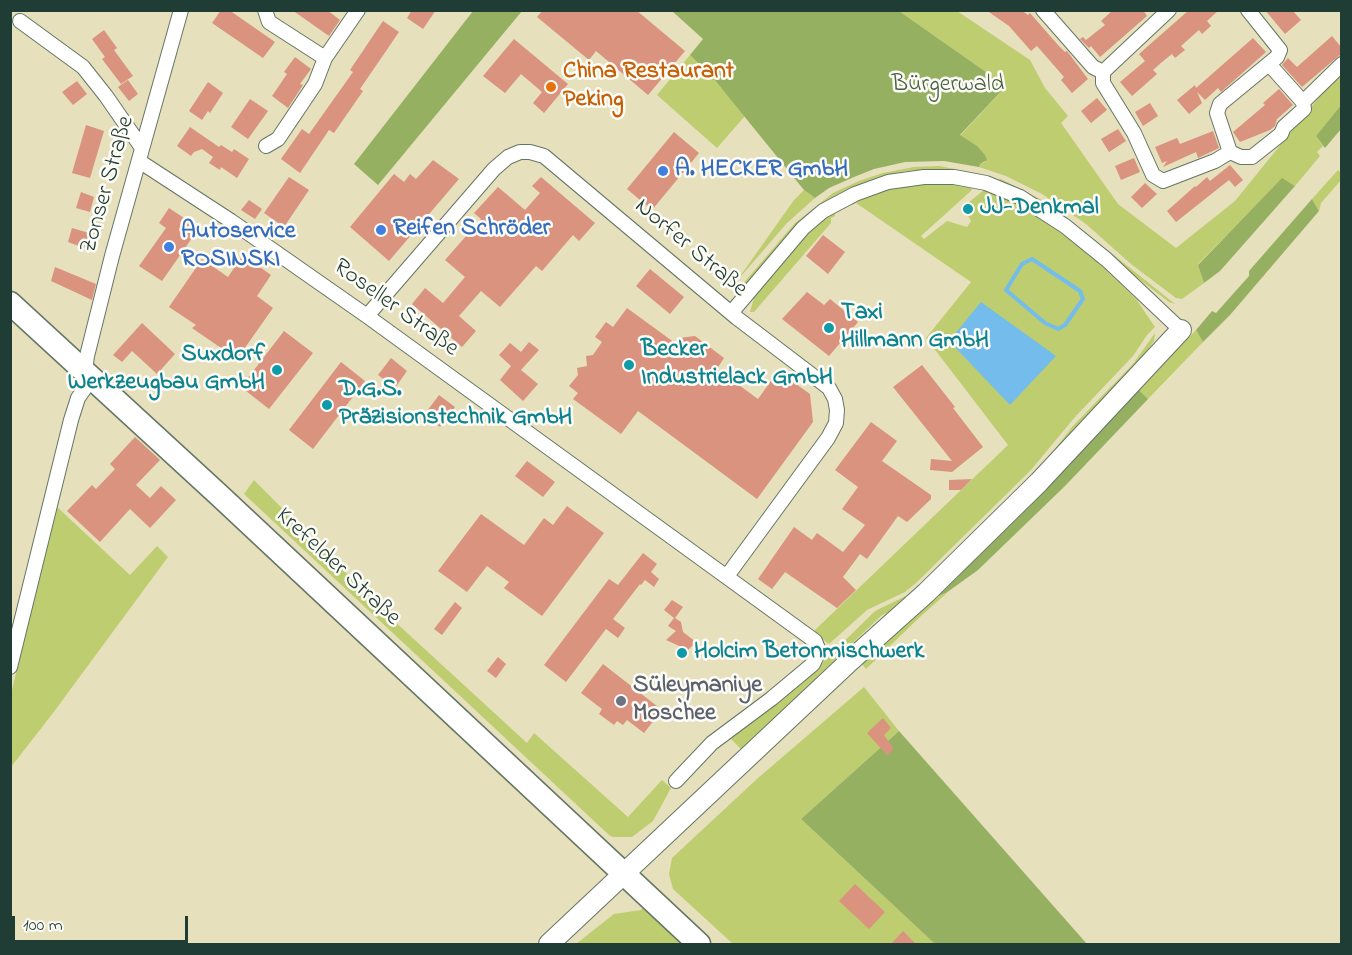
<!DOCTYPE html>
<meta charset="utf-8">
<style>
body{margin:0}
#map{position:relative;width:1352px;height:955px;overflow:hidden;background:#e6e0bc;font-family:"Indie Flower",sans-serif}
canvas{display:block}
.frame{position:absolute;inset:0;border:12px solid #1f3d34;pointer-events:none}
.scale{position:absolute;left:12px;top:916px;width:176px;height:27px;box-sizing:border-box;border:3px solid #1f3d34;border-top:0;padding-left:8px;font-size:18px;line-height:21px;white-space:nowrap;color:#1f3d34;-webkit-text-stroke:4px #fdfcf7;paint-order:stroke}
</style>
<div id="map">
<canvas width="1352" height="955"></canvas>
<div class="frame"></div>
<div class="scale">100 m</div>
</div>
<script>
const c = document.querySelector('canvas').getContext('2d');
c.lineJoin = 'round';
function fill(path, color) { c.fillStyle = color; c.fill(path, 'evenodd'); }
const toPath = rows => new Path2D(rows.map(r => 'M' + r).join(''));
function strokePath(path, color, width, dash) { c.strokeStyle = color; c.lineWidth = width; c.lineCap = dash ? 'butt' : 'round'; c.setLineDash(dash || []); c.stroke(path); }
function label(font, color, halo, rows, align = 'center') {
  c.font = font + ' "Indie Flower",sans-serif'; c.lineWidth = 5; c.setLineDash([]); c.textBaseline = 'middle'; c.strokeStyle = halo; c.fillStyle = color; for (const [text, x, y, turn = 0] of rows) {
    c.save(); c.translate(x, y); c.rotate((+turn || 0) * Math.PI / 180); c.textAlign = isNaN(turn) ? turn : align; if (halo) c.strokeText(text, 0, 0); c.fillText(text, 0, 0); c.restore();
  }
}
const green = toPath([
 [899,11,957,11,1030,60,1045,88,1068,116,1061,123,1118,204,1176,248,1235,201,1341,70,1341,105,1316,136,1323,146,1317,152,1320,156,1295,186,1282,179,1198,264,1204,283,1182,299,1176,298,1131,264,1086,224,1042,194,1006,176,979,167,980,164,985,162,976,146,960,136,1006,86],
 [690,55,714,79,745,116,717,148,657,95],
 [939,166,987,175,932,169,905,171,878,177,848,189,825,201,801,221,738,292,732,293,741,286,795,223,833,193,859,181,883,173,914,167],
 [1338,170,1341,173,1341,180,1321,203,1319,211,1312,199],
 [999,178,1040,199,1065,216,1175,304,1169,302,1131,273,1091,238,1062,217,1040,201,1001,182],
 [932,183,956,184,971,187,972,190,921,236,924,239,947,221,967,227,971,221,963,207,984,190,1015,202,1083,248,1136,299,1155,327,1147,335,1133,356,1075,417,1031,470,916,583,905,592,867,610,829,644,814,633,815,630,1008,445,926,338,971,282,856,203,852,205,849,203,876,192,903,185],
 [804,190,815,198,787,223,736,282,794,200],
 [835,212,835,216,831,218,831,223,754,312,750,312,755,294,794,247,811,229],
 [1196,330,1203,342,1148,399,1139,390],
 [1155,333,1154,341,1142,358,1074,430,1050,460,898,608,882,615,741,749,729,737,810,675,875,611,914,592,1041,467,1072,427,1133,364],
 [254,480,392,619,527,743,534,733,628,817,662,780,671,788,653,821,632,837,613,837,609,835,244,494],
 [56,506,130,575,157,546,168,557,53,713,11,767,11,694],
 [947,593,921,616,866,669,862,664,930,600],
 [864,687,899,731,801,819,935,944,733,944,673,889,669,874,672,858,758,778],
 [643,907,685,944,576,944,614,914,641,910]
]);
const forest = toPath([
 [473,11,522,11,378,185,354,164],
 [672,11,899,11,1006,86,960,135,977,146,985,155,987,160,980,164,979,167,944,161,905,162,874,169,854,177,829,188,815,198,804,190,714,79,690,55,703,39],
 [1341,105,1341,129,1325,148,1316,136],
 [1282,178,1295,186,1220,271,1204,283,1198,265],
 [1312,199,1319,211,1230,315,1203,342,1196,330,1212,311,1216,313,1249,276,1249,271],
 [1139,390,1148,399,1065,486,978,570,946,593,930,600],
 [899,731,1087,944,935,944,801,819]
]);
const water = toPath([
 [981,302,1056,356,1010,405,949,341]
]);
const stream = toPath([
 [1032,259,1080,291,1083,299,1065,325,1058,329,1045,323,1006,290,1022,264,1032,259]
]);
const building = toPath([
 [221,10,229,10,275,42,263,58,212,23],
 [292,10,327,10,340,20,329,36],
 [412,10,436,10,423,29,407,18],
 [543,10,636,10,685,51,648,95,596,51,589,60,537,17],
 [986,10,1021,10,1028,15,1030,13,1058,45,1065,52,1067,51,1088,79,1072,93,1061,80,1064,77,1037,46,1031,51,1009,26],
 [1113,10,1143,10,1147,16,1100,57,1091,46,1089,48,1080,39,1083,37,1086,40,1096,32,1105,25,1101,21],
 [1189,10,1219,10,1207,21,1211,26,1202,34,1199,30,1181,46,1185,50,1175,58,1172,54,1162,62,1153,70,1157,74,1132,96,1120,82,1145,61,1139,54],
 [1265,10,1292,10,1301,20,1285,34],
 [383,21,399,32,360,89,363,91,334,133,329,130,300,173,281,159,302,129,309,134,353,72,350,70],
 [104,30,117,48,114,50,133,76,121,84,102,59,105,57,92,39],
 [1332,36,1341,47,1341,54,1302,87,1282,65,1288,58,1297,67],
 [1253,38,1266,52,1221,92,1218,88,1205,100,1197,92,1202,103,1189,114,1177,100,1195,85,1196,88],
 [514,39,568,84,544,113,533,103,542,92,521,74,505,93,483,76],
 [295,57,311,69,300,84,303,85,288,108,272,96,287,74,284,72],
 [128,80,138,94,129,101,118,87],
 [77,81,87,94,73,105,62,92],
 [208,82,223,93,210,113,208,111,202,120,189,111],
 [1279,89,1293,105,1277,119,1275,126,1270,130,1240,142,1233,132,1265,105,1263,103],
 [1097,98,1107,110,1091,123,1081,111],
 [250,99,268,111,248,139,231,127],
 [1150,103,1158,116,1143,126,1135,112],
 [86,125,104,131,90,178,72,173],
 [190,127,219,147,221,145,232,152,234,149,249,159,237,178,221,167,220,170,209,163,213,157,202,149,194,152,191,156,177,146],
 [1118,129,1126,141,1109,152,1101,139],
 [1213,131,1219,148,1198,158,1196,152,1163,167,1167,161,1162,163,1155,147,1177,138,1180,144],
 [674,132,699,153,652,210,627,189],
 [1134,158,1140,172,1121,180,1115,166],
 [433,160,459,179,389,261,350,227,394,174,404,182,410,174,416,179],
 [1230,165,1243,180,1235,187,1229,180,1176,222,1167,211,1195,186,1196,187,1207,177,1210,181],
 [289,177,309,190,284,227,264,213],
 [541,177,595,223,579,241,573,235,542,271,536,266,500,307,481,291,459,316,476,331,462,347,412,304,425,288,443,303,465,277,445,260,481,219,474,213,498,187,525,210,540,193,532,186],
 [1145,183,1157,194,1142,208,1131,197],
 [81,192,94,197,90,212,76,208],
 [249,200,262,209,255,219,241,210],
 [169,208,199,228,162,281,139,266,166,228,159,223],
 [72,228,89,233,84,248,68,242],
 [823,235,845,252,828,274,806,256],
 [243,255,271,275,257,296,273,308,237,359,192,328,196,325,169,307,202,259,228,277],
 [55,267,96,284,92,300,51,281],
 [650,269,684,297,670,314,636,286],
 [807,292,824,305,830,299,858,322,829,356,782,319],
 [627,308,675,343,679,338,695,336,724,358,717,369,758,399,778,371,810,394,813,422,757,499,638,411,621,434,573,399,578,393,569,386,578,375,577,368,587,366,586,356,593,355,602,342,595,337,606,322,613,327],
 [142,323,175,354,157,374,132,351,122,362,113,355],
 [284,331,313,353,269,409,241,387],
 [529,342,539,350,521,370,538,384,523,401,500,380,511,366,499,355,510,343,521,352],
 [391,358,407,371,395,388,378,375],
 [341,362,365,381,313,449,289,430],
 [922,365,955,407,953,408,983,447,952,472,930,470,931,459,952,461,893,387],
 [439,395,455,407,440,427,424,415],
 [871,422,897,441,882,461,931,495,931,499,907,522,898,516,867,559,860,554,843,577,856,590,837,608,785,572,772,589,758,579,794,527,812,540,817,533,843,552,865,525,842,509,858,487,835,470],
 [135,437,160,460,136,485,150,498,161,486,176,500,150,528,130,509,100,542,67,511,92,485,96,489,115,469,110,464],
 [527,461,555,482,543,497,515,476],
 [972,479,961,490,949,490,949,480],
 [567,506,604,533,542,616,504,588,509,582,487,566,467,592,438,571,481,514,524,545,544,518,553,525],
 [643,553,657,564,651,572,659,579,654,587,645,580,641,585,640,584,613,619,625,628,618,638,606,629,566,682,544,665,609,579,618,585],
 [672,600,683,607,675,618,681,622,683,632,696,642,688,650,666,640,676,631,668,626,674,618,664,610],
 [455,602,462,608,442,635,434,629],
 [498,657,506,664,496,678,487,671],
 [603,664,662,710,644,733,627,720,623,725,617,721,614,725,599,714,602,709,581,693],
 [883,718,891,728,884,735,894,749,887,755,867,733],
 [855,884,885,912,869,929,839,901],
 [903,931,917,945,890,945]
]);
const street = toPath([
 [265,10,269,22,325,58],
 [1043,10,1093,67,1103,72,1169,10],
 [20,21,83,67,106,96,142,148],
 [1103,72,1103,83,1134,133,1153,175,1163,181,1215,161,1230,152,1217,113,1220,104,1277,57,1280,50,1248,10],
 [1303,102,1342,64],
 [266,146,278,139,315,84,325,58,358,10],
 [1230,152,1241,157,1252,157,1281,134,1284,127,1304,109,1303,102,1269,64],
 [139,161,231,221,367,316,815,641,819,651,813,664,771,699,712,743,676,781],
 [731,313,803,228,823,211,855,194,888,182,924,177,954,177,986,183,1020,197,1065,226,1107,260,1181,330],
 [367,316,494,169,508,157,520,152,530,152,544,156,737,318,829,388,835,399,837,410,836,423,828,438,727,576],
 [85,372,87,356,112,256,181,10],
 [10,667,71,420,78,398,92,378]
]);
const secondary = toPath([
 [549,944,851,660,926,593,1039,482,1181,330]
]);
const primary = toPath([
 [10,303,220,496,699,944]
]);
const markers = [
 [551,87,6,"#e8710a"],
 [663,171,6,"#3f7fe0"],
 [968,209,6,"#0f9aa8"],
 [381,230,6,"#3f7fe0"],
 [169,247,6,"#3f7fe0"],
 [829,328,6,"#0f9aa8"],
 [629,365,6,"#0f9aa8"],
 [277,370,6,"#0f9aa8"],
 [327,405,6,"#0f9aa8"],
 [682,653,6,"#0f9aa8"],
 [621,701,6,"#6b7280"]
];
const foodNames = [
 ["China Restaurant",563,73],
 ["Peking",563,101]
];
const parkNames = [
 ["Bürgerwald",948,86]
];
const shopNames = [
 ["A. HECKER GmbH",675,171],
 ["Reifen Schröder",393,230],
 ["Autoservice",181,233],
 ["ROSINSKI",181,261]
];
const streetNames = [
 ["Zonser Straße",109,185,-74],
 ["Norfer Straße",690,249,40],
 ["Roseller Straße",395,309,36],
 ["Krefelder Straße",337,568,43]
];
const cultureNames = [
 ["JJ-Denkmal",980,209],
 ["Taxi",841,314],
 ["Hillmann GmbH",841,342],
 ["Becker",641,351],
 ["Industrielack GmbH",641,379],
 ["Suxdorf",265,356,"right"],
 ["Werkzeugbau GmbH",265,384,"right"],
 ["D.G.S.",339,391],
 ["Präzisionstechnik GmbH",339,419],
 ["Holcim Betonmischwerk",694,653]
];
const worshipNames = [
 ["Süleymaniye",633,687],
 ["Moschee",633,715]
];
fill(green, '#becd6f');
fill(forest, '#96b062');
fill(water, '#73bceb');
strokePath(stream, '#73bceb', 4);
fill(building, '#d9937f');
strokePath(street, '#657664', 16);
strokePath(secondary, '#657664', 22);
strokePath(primary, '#657664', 25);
strokePath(street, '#fff', 14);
strokePath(secondary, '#fff', 20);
strokePath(primary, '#fff', 22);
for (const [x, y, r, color] of markers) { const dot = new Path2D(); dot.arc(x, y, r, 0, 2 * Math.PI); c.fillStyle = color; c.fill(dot); strokePath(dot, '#fdfcf7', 2); }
label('bold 24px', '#c56008', '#fdfcf7', foodNames, 'left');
label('24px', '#476143', '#fdfcf7', parkNames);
label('bold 24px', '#366cbe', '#fdfcf7', shopNames, 'left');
label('24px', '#1f3d34', '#fdfcf7', streetNames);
label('bold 24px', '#0d838f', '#fdfcf7', cultureNames, 'left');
label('bold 24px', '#5b616d', '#fdfcf7', worshipNames, 'left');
</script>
